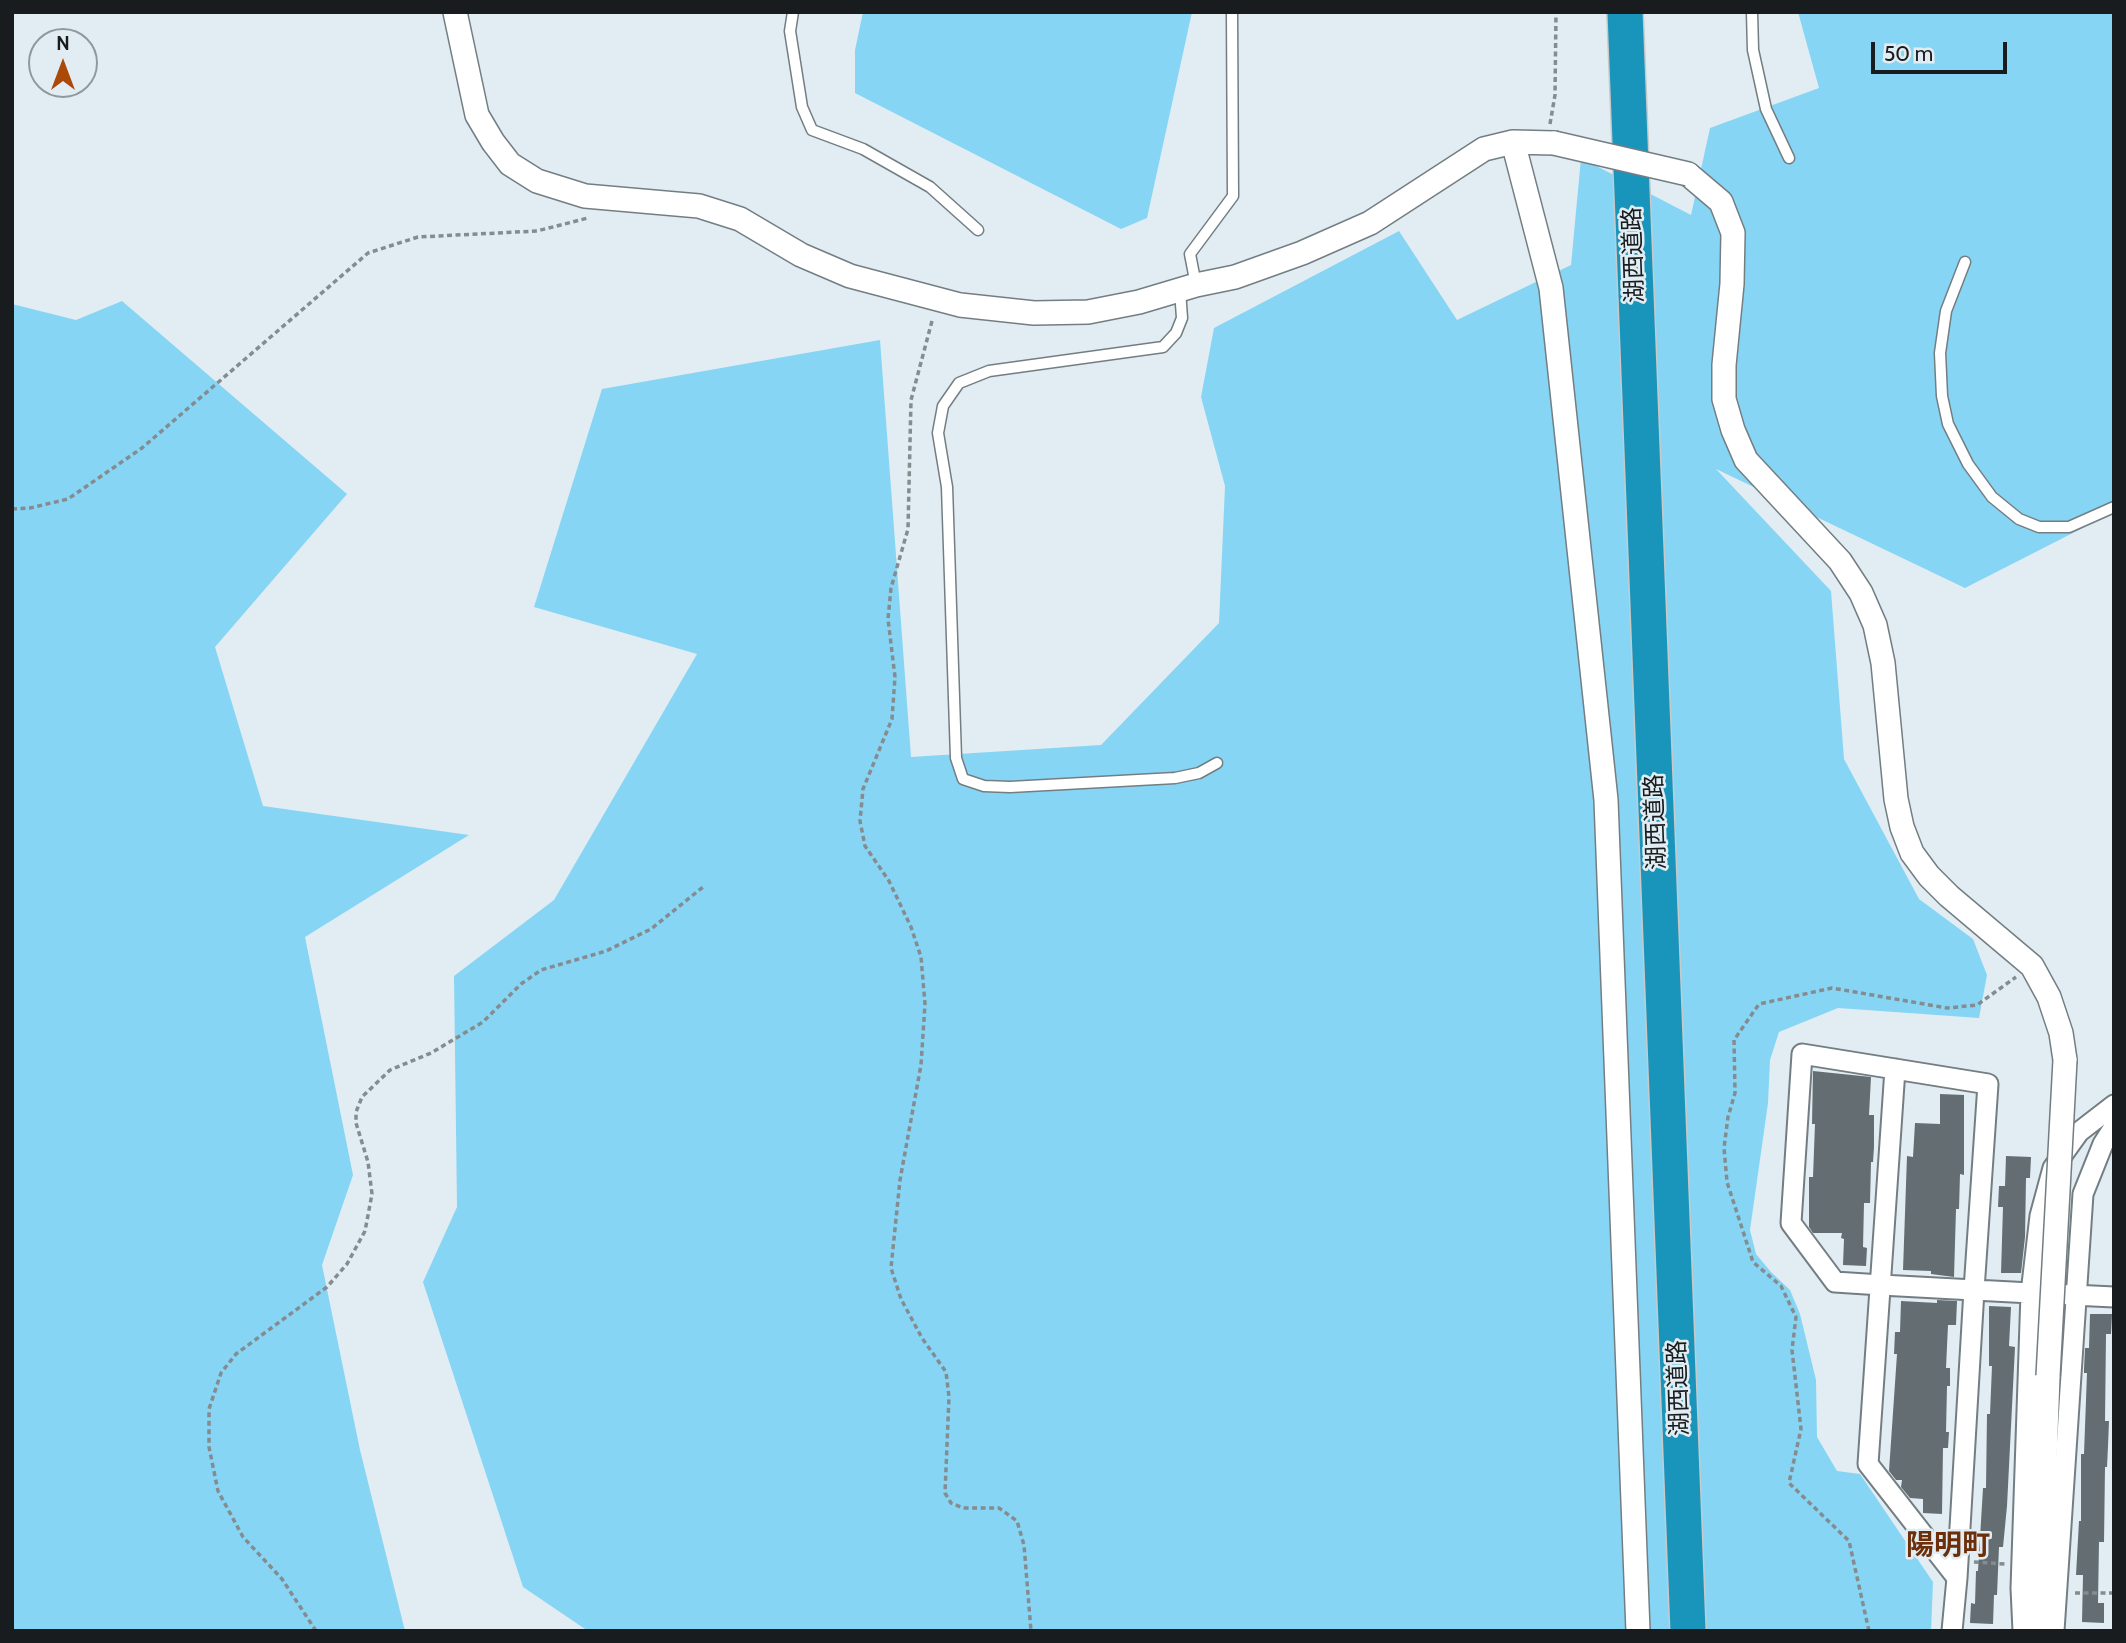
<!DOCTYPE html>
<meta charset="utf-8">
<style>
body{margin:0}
#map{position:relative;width:2126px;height:1643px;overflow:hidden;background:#e1edf2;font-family:Cabin,sans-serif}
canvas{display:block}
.frame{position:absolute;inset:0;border:14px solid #181c1e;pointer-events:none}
.north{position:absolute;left:28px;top:28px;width:70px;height:70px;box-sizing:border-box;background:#e1edf2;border:2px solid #91999d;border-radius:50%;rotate:0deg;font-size:19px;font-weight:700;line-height:28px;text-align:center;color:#181c1e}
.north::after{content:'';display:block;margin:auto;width:24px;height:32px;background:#ab4908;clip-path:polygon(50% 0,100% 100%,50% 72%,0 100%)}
.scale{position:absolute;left:1871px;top:42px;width:136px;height:32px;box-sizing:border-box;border:4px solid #181c1e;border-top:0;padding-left:9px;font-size:21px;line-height:24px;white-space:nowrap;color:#181c1e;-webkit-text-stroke:5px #e1edf2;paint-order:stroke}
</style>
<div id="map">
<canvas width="2126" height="1643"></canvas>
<div class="frame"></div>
<div class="north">N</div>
<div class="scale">50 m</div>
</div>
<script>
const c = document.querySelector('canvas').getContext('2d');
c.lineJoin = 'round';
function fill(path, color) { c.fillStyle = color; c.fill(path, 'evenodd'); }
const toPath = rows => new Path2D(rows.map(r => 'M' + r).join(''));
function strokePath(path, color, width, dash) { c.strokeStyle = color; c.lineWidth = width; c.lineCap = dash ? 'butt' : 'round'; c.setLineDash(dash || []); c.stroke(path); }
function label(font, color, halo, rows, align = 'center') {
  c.font = font + ' Cabin,"Noto Sans JP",sans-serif'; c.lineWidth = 5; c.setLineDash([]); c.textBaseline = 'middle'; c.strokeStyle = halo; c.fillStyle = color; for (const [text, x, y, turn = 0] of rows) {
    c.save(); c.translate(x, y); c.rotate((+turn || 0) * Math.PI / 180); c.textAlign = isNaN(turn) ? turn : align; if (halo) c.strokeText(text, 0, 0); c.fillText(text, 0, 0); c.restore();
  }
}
const green = toPath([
 [863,12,1192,12,1147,218,1121,229,855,93,855,50],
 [1798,12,2114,12,2114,512,1965,588,1716,469,1831,591,1844,759,1919,899,1973,939,1987,975,1979,1018,1838,1008,1779,1032,1770,1060,1768,1103,1750,1230,1756,1254,1771,1272,1790,1290,1800,1314,1816,1380,1817,1437,1837,1471,1860,1474,1933,1582,1931,1631,588,1631,523,1587,423,1282,457,1207,454,976,554,900,697,654,534,607,602,389,880,340,911,757,1101,745,1219,623,1225,486,1201,397,1214,328,1399,231,1457,320,1571,265,1581,158,1691,215,1710,128,1819,88],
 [122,301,347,494,215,647,263,806,469,835,305,937,353,1175,322,1265,360,1450,405,1631,12,1631,12,304,76,320]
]);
const building = toPath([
 [1813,1071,1871,1077,1869,1115,1874,1115,1874,1147,1873,1162,1871,1162,1870,1203,1864,1203,1863,1247,1867,1248,1866,1266,1843,1265,1844,1239,1841,1238,1842,1233,1813,1233,1809,1227,1809,1177,1813,1177,1815,1124,1812,1124],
 [1940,1094,1964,1095,1964,1175,1960,1174,1959,1209,1956,1209,1954,1277,1931,1274,1931,1271,1903,1270,1907,1156,1913,1157,1915,1123,1940,1124],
 [2006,1156,2031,1157,2030,1178,2026,1178,2025,1237,2021,1273,2001,1273,2003,1207,1998,1207,1999,1186,2005,1186],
 [1937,1300,1957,1301,1956,1325,1948,1325,1946,1368,1950,1368,1950,1386,1947,1386,1946,1432,1949,1432,1948,1448,1943,1448,1942,1514,1923,1513,1923,1499,1910,1498,1901,1487,1902,1480,1896,1480,1889,1471,1897,1354,1894,1354,1895,1332,1900,1332,1901,1301,1937,1303],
 [1989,1306,2011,1307,2009,1346,2015,1347,2007,1506,2003,1547,1999,1547,1997,1595,1994,1595,1993,1624,1970,1623,1971,1603,1975,1604,1976,1571,1978,1571,1983,1488,1986,1488,1987,1414,1990,1414,1992,1366,1989,1366],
 [2090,1314,2112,1314,2111,1334,2106,1334,2105,1421,2109,1421,2108,1446,2107,1467,2105,1467,2104,1542,2099,1542,2098,1603,2104,1603,2104,1623,2082,1622,2083,1575,2076,1575,2079,1521,2081,1521,2081,1454,2084,1454,2087,1373,2084,1373,2084,1369,2085,1348,2089,1348]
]);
const path = toPath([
 [1550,124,1555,95,1556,12],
 [932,321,911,400,908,529,891,588,888,619,895,677,892,719,863,789,860,821,865,846,889,881,911,927,921,957,925,1004,921,1065,900,1180,891,1268,901,1299,922,1338,946,1372,949,1397,945,1493,951,1503,963,1508,999,1508,1017,1521,1024,1545,1031,1631],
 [12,509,30,508,68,499,142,448,368,253,418,237,537,231,588,218],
 [1974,1562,2005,1564],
 [2075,1593,2114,1593],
 [316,1631,282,1579,243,1537,218,1491,209,1447,209,1409,221,1373,236,1354,327,1287,347,1264,365,1231,372,1194,368,1162,356,1123,356,1112,362,1097,390,1070,431,1053,483,1022,521,984,541,970,606,951,651,929,703,887],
 [1869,1631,1849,1541,1789,1483,1801,1429,1792,1350,1796,1317,1781,1286,1753,1262,1727,1182,1724,1148,1728,1117,1735,1093,1734,1040,1759,1004,1832,988,1947,1008,1977,1005,2016,977]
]);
const service = toPath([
 [793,12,790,31,802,107,812,130,863,149,930,187,978,230],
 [1752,12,1753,50,1766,109,1789,158],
 [1965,262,1946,311,1940,353,1942,396,1948,424,1968,464,1992,497,2019,519,2039,527,2069,527,2114,507],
 [1196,285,1190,254,1233,196,1232,12],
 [1180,290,1182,318,1176,333,1163,347,989,371,959,383,943,406,938,433,947,487,956,758,963,779,984,786,1010,787,1175,778,1199,773,1217,763]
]);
const minor = toPath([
 [1895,1069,1868,1464,1957,1578],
 [1952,1631,1957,1578,1974,1290,1988,1084,1802,1054,1791,1223,1835,1282,1881,1285,1974,1290,2031,1293,2114,1297],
 [2023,1631,2021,1588,2031,1293,2040,1216,2053,1168,2079,1132,2114,1105],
 [2054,1631,2083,1194,2103,1144,2114,1127]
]);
const tertiary = toPath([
 [455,12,477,115,493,142,510,164,537,181,585,196,699,206,740,219,801,255,850,276,960,305,1034,313,1088,312,1139,302,1196,285,1235,277,1302,253,1370,223,1484,149,1513,142,1554,143],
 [1513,142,1551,288,1606,800,1638,1631],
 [1688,174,1721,202,1733,233,1732,284,1724,365,1724,399,1733,430,1746,460,1840,561,1861,593,1875,625,1883,663,1896,799,1902,827,1912,853,1929,876,1949,896,2032,966,2049,997,2061,1033,2065,1060],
 [2039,1631,2048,1376]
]);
const motorway = toPath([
 [1625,12,1688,1631]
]);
const tertiaryBridge = toPath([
 [1554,143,1688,174],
 [2048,1376,2065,1060]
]);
const streetNames = [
 ["湖西道路",1634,255,-92],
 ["湖西道路",1656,822,-92],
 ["湖西道路",1679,1388,-92]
];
const quarterNames = [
 ["陽明町",1948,1546]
];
fill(green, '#87d5f5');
fill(building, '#636d72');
strokePath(service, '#737e83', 13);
strokePath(minor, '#737e83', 23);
strokePath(tertiary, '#737e83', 26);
strokePath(motorway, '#c8c9c9', 38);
strokePath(path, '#848c90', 3.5, [5, 3.5]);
strokePath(service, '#fff', 10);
strokePath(minor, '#fff', 19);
strokePath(tertiary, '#fff', 23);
strokePath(motorway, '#1995bc', 35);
strokePath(tertiaryBridge, '#737e83', 26, []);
strokePath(tertiaryBridge, '#fff', 23);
label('24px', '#181c1e', '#e1edf2', streetNames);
label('bold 28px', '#6d2f0a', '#e1edf2', quarterNames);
</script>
